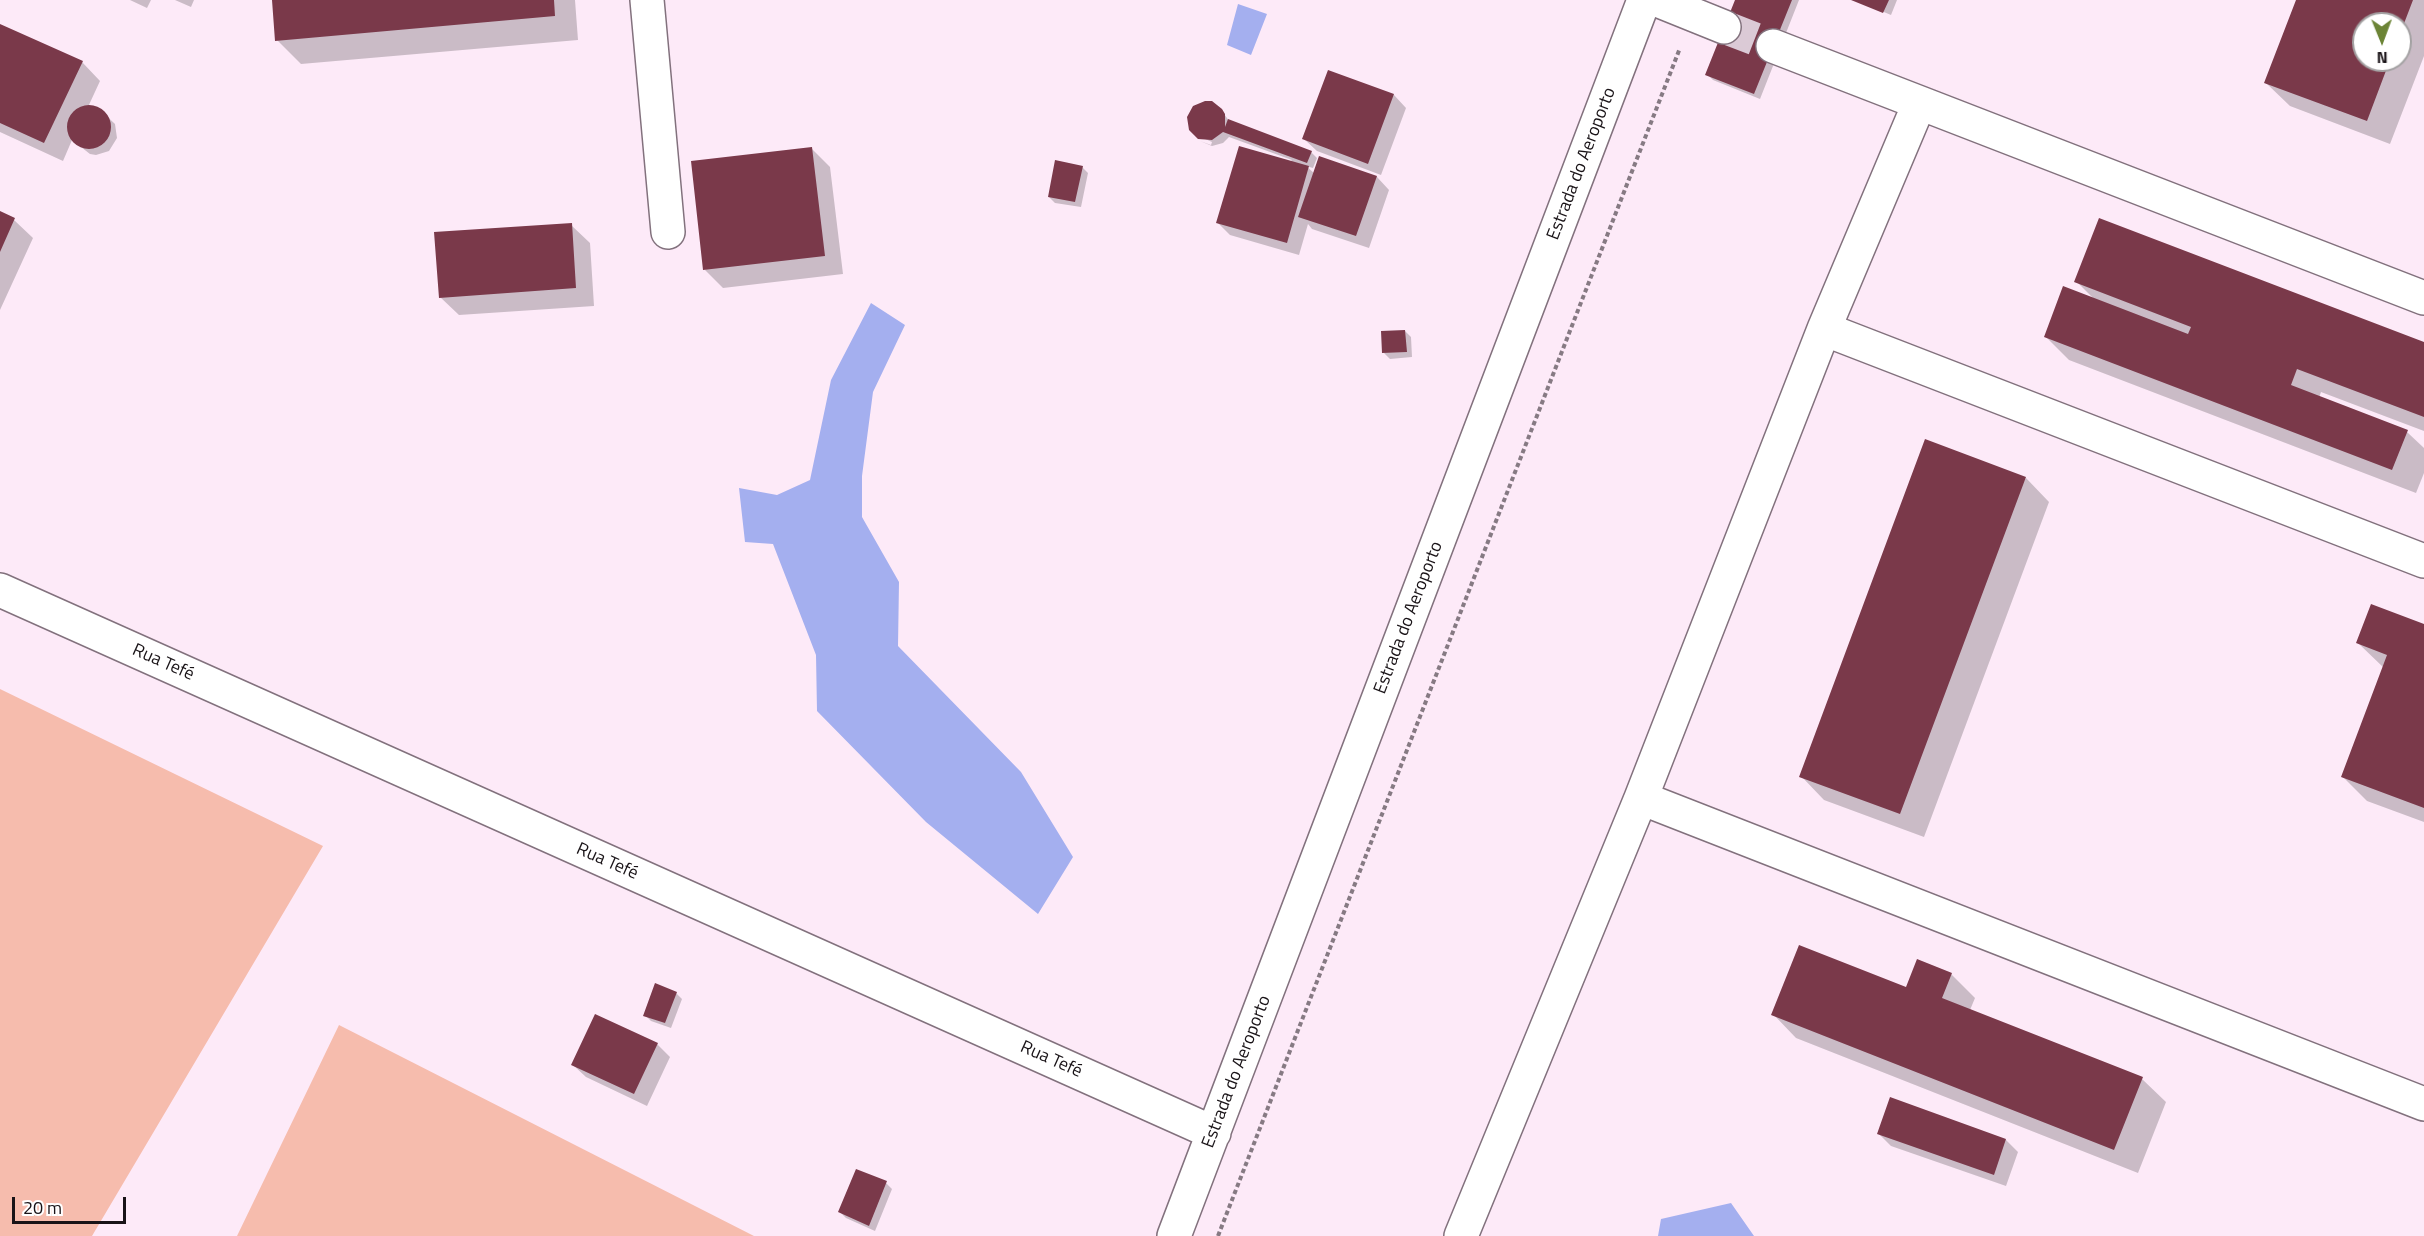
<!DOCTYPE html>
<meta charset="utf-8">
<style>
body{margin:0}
#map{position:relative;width:2424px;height:1236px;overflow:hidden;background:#fdeaf8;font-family:"Titillium Web",sans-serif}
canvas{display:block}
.north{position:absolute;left:2352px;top:12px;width:60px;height:60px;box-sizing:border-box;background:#fff;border:2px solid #a3a1a2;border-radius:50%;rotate:179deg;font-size:16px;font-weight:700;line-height:24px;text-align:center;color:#191317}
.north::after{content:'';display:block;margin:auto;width:21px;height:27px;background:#6c8436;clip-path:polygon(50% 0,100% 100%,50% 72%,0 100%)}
.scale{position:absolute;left:12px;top:1197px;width:114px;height:27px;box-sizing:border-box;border:3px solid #191317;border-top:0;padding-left:8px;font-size:18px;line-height:21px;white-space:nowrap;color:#191317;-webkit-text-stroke:4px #fff;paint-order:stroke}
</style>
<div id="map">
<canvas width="2424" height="1236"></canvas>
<div class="north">N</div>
<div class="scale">20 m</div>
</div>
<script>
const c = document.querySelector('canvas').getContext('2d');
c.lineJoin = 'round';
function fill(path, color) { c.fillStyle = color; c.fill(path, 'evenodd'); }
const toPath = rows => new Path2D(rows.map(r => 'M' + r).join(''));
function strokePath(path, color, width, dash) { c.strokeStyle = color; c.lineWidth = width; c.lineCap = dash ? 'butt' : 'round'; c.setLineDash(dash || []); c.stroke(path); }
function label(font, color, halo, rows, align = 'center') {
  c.font = font + ' "Titillium Web",sans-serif'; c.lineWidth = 6; c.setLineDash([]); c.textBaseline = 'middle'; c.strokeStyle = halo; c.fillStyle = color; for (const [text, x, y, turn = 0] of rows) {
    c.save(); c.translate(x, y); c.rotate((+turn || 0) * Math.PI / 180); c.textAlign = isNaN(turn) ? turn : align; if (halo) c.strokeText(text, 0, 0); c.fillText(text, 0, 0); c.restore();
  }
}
const green = toPath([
 [0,689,323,846,92,1236,0,1236],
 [339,1025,754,1236,237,1236]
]);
const water = toPath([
 [1238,4,1267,14,1251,55,1227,45],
 [871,303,905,325,873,392,862,476,862,517,899,582,898,646,1021,772,1073,857,1038,914,926,822,817,711,816,655,773,544,745,542,739,488,777,495,810,480,831,380],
 [1731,1203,1754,1236,1658,1236,1661,1219]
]);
const shadow = toPath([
 [130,0,151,0,147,8],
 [175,0,194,0,191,7],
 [273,0,575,0,578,40,301,64,277,40],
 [1736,0,1799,0,1760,99,1713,80,1707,74],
 [1855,0,1897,0,1891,15],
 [2298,0,2424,0,2424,56,2390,144,2290,106,2266,83],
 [2364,24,2400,24,2400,60,2364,60],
 [0,25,82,62,100,81,88,107,98,108,115,124,117,138,109,151,96,155,90,154,72,140,63,161,0,132],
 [1394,95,1406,108,1381,175,1317,151,1304,139],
 [1221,110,1230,122,1311,152,1317,158,1313,168,1306,166,1315,174,1320,158,1377,177,1389,190,1369,248,1312,229,1308,224,1299,255,1230,235,1217,222,1292,160,1229,137,1223,143,1212,146,1200,141,1211,145,1212,142,1194,134],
 [812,149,830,167,843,274,723,288,705,270],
 [1082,167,1088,173,1081,207,1055,203,1049,197],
 [0,213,14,220,33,238,0,310],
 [571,225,590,243,594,306,459,315,440,297],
 [2076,281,2424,344,2424,431,2321,392,2319,398,2407,432,2424,448,2424,473,2416,493,2069,360,2045,336,2095,300],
 [1405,331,1411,337,1412,357,1390,359,1384,353],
 [2026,478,2049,502,1924,837,1824,800,1801,776],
 [2424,626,2424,822,2367,801,2343,777,2384,668,2358,643],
 [1951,974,1975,998,1970,1010,2142,1079,2166,1102,2138,1173,1796,1038,1773,1014,1907,989],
 [676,993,682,999,671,1028,651,1021,645,1015],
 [657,1044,670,1057,647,1106,586,1077,573,1065],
 [1879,1134,2006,1140,2018,1152,2006,1186,1891,1146],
 [886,1183,892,1189,875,1231,846,1218,840,1212]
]);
const building = toPath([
 [272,0,554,0,555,16,275,41],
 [1735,0,1792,0,1754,94,1705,75],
 [1851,0,1889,0,1883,13],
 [2296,0,2413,0,2400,34,2400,24,2364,24,2364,60,2390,60,2367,121,2264,83],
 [0,24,83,61,44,143,0,123],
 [1328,70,1394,94,1368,164,1302,139],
 [1205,101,1212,101,1222,109,1225,114,1225,127,1228,119,1312,151,1307,163,1223,132,1212,140,1198,139,1189,130,1187,117,1193,106],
 '67 127a22 22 0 1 1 44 0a22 22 0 1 1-44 0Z',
 [1239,146,1309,166,1287,243,1216,223],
 [812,147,825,256,703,270,691,161],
 [1319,156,1377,176,1356,236,1298,217],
 [1055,160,1083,166,1075,202,1048,197],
 [0,211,15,218,0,252],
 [2099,218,2424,342,2424,417,2297,369,2291,385,2408,430,2392,470,2044,337,2063,286,2188,334,2191,327,2074,282],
 [572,223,576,288,439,298,434,232],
 [1405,330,1407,352,1382,353,1381,331],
 [1925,439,2026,477,1900,814,1799,777],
 [2371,604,2424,624,2424,808,2341,777,2387,655,2356,643],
 [1799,945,1906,987,1917,959,1952,973,1942,998,2143,1077,2114,1150,1771,1015],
 [655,983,677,992,665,1023,643,1016],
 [595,1014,658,1043,634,1094,571,1065],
 [1890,1097,2006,1139,1994,1175,1877,1134],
 [856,1169,887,1181,869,1226,838,1212]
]);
const minorTunnel = toPath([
 [1724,27,1773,46]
]);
const path = toPath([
 [1218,1236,1680,48]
]);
const minor = toPath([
 [647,0,668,232],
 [1657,0,1724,27],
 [1773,46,2424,298],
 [1824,329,2424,561],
 [0,590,1214,1133],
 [1641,798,2424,1104],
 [1174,1236,1644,0],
 [1461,1236,1641,798,1824,329,1919,104]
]);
const streetNames = [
 ["Estrada do Aeroporto",1582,164,-69],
 ["Estrada do Aeroporto",1409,618,-69],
 ["Rua Tefé",163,663,24],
 ["Rua Tefé",607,862,24],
 ["Rua Tefé",1051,1060,24],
 ["Estrada do Aeroporto",1237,1072,-69]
];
fill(green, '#f6bcad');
fill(water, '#a4afef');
fill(shadow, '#0003');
fill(building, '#7a394a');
strokePath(minorTunnel, '#dbcad6', 33, [33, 16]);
strokePath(minor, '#82717d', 36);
strokePath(path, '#867a83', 4, [4.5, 3]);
strokePath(minor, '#fff', 33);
label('18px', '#191317', '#fff', streetNames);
</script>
